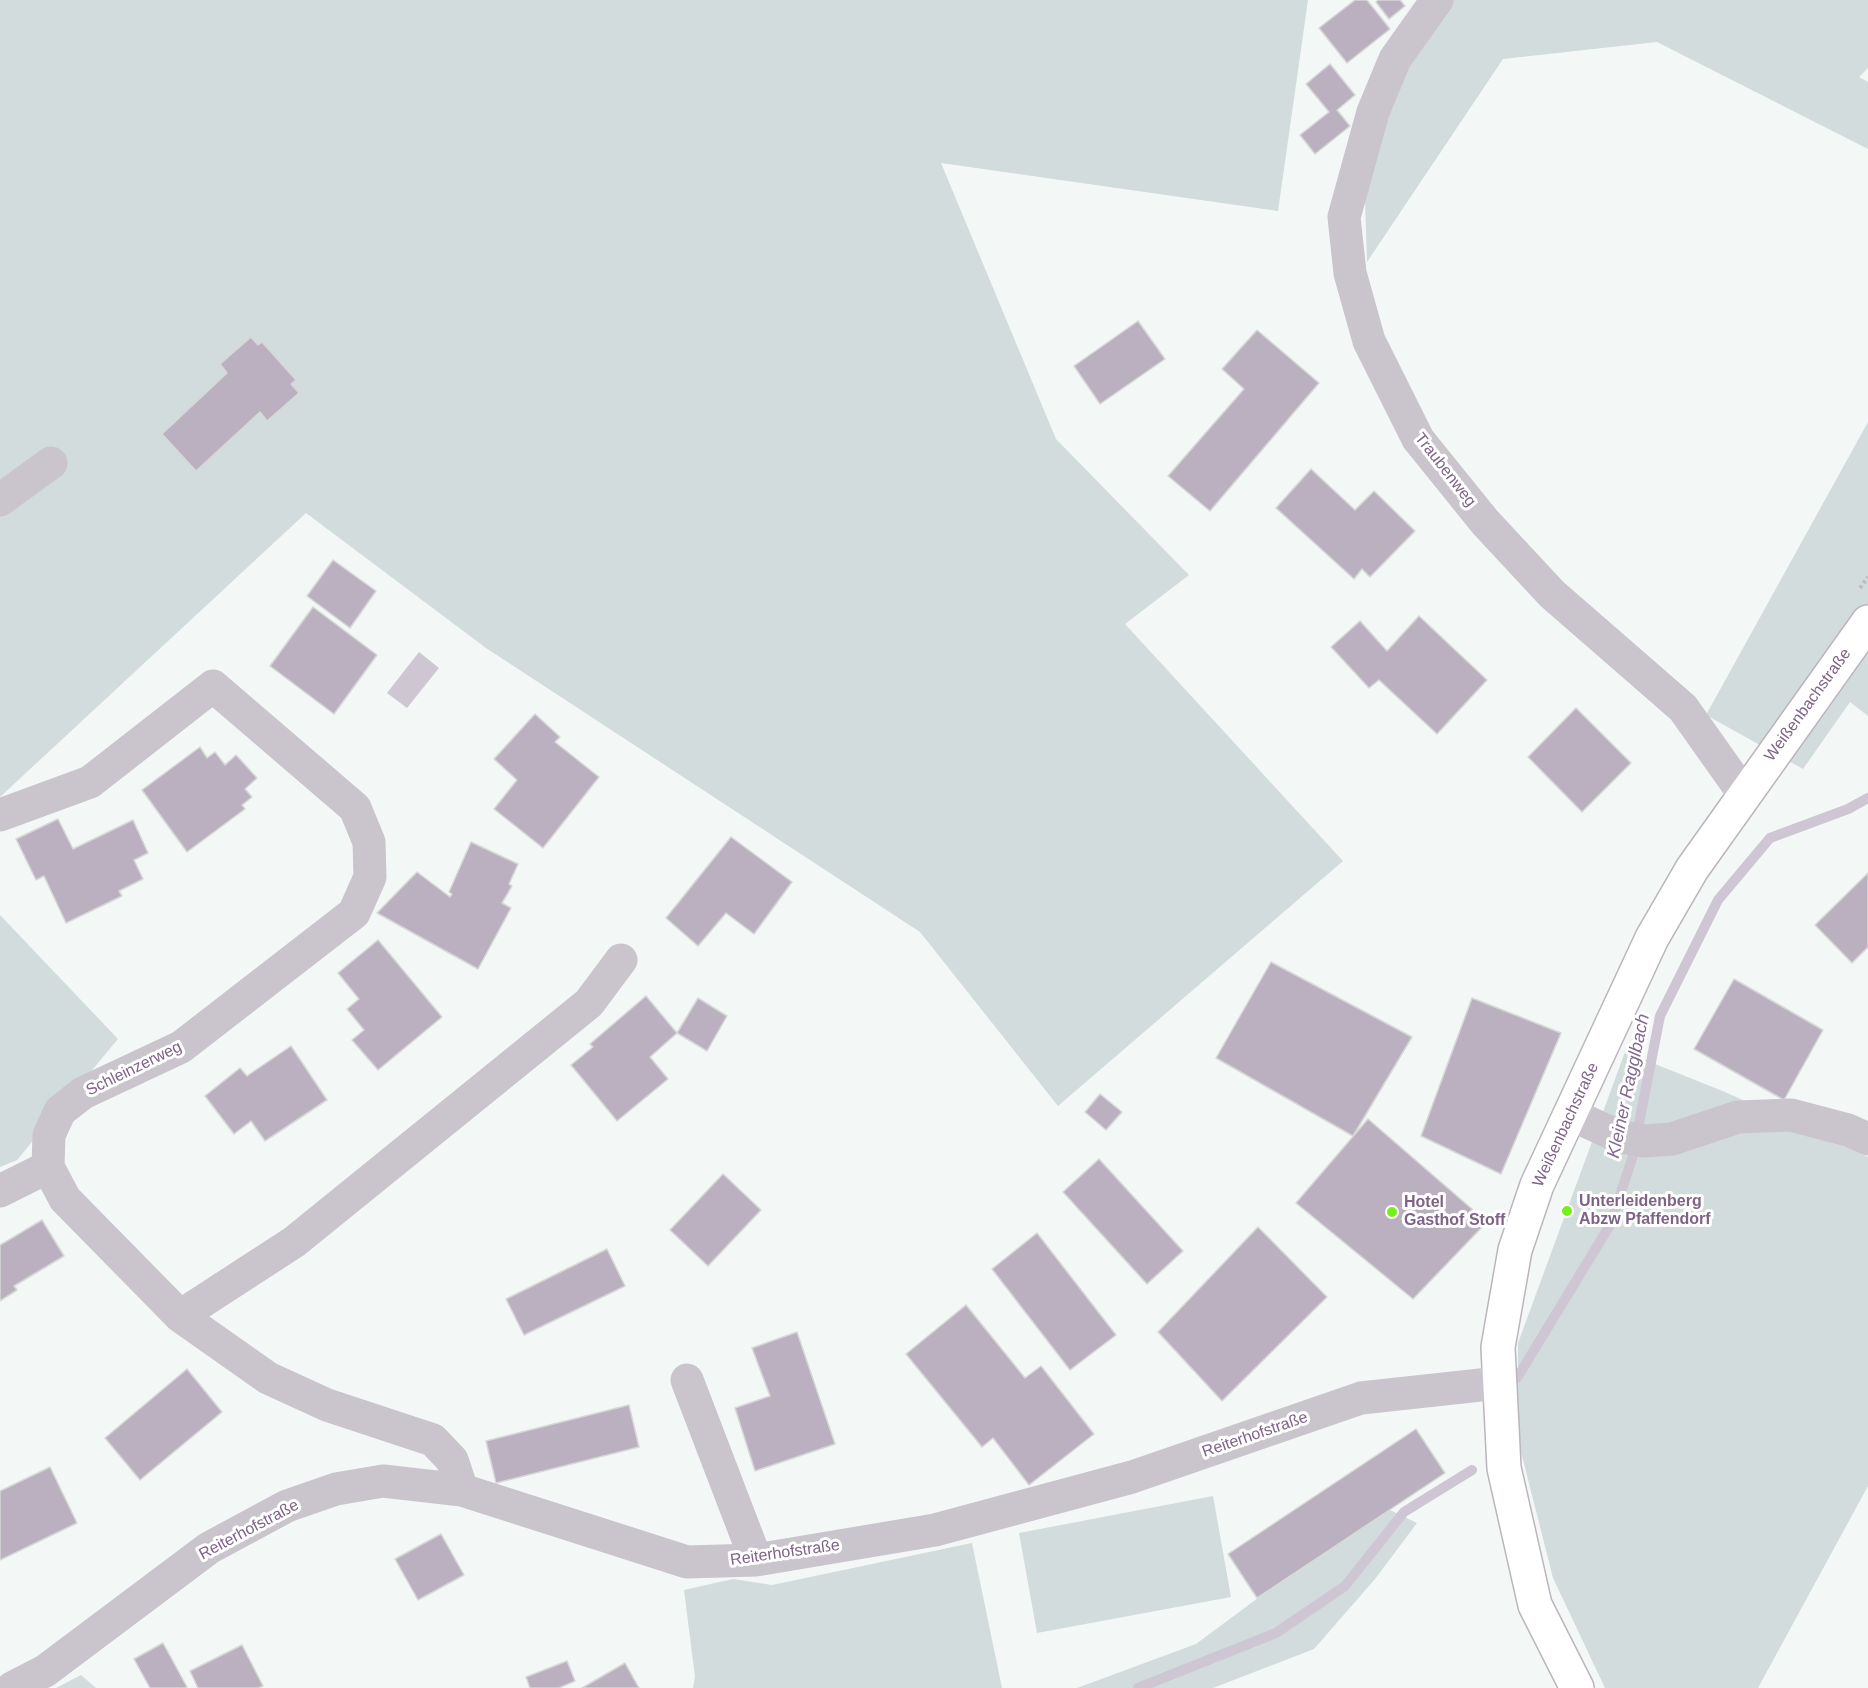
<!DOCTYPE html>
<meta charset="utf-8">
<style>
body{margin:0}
canvas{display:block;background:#f3f7f5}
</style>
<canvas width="1868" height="1688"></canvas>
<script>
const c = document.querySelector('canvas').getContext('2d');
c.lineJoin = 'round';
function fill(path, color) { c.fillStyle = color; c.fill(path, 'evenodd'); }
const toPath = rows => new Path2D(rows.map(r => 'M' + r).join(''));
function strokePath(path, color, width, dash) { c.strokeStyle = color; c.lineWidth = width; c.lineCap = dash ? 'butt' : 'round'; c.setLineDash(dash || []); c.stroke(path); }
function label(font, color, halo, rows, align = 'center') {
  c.font = font + ' Helvetica,sans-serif'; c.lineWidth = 6; c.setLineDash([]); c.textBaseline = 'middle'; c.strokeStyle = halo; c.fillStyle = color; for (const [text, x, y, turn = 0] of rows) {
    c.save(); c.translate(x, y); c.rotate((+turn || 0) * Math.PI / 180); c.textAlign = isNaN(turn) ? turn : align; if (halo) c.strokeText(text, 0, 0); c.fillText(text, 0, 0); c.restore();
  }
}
const green = toPath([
 [0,0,1308,0,1278,211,941,163,1056,439,1189,575,1125,624,1343,861,1058,1106,920,932,486,648,306,513,0,797],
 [1441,0,1868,0,1868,68,1859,77,1868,82,1868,149,1657,42,1503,59,1367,262,1365,200,1374,138],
 [1868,422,1868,716,1850,702,1803,769,1706,715],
 [0,915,118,1039,17,1160,0,1167],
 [1625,1052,1725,1092,1868,1157,1868,1486,1758,1688,1605,1688,1553,1578,1518,1440,1518,1343],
 [1213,1496,1231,1597,1037,1633,1019,1533],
 [1390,1510,1417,1523,1375,1579,1314,1649,1213,1688,1077,1688,1196,1644,1258,1598],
 [972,1543,1002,1688,693,1688,695,1677,684,1590,733,1579,772,1585],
 [81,1675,96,1688,56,1688]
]);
const water = toPath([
 [419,652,439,668,407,708,387,693]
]);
const stream = toPath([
 [1517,1378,1610,1225,1632,1159,1660,1016,1718,900,1770,838,1848,809,1868,798],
 [1138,1688,1276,1633,1345,1586,1404,1512,1472,1470]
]);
const building = toPath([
 [1355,0,1367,0,1390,29,1347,63,1319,28,1355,0],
 [1378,0,1400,0,1405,6,1389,19,1376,2,1378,0],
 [1330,64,1355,95,1337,110,1350,126,1315,154,1300,135,1329,112,1306,84,1330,64],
 [1138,321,1165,359,1100,404,1074,366,1138,321],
 [1257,330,1319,383,1210,511,1168,476,1244,389,1222,369,1257,330],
 [251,337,258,345,262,342,296,380,291,384,299,393,267,421,260,412,196,471,162,434,227,373,220,364,251,337],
 [1311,469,1355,510,1374,491,1415,531,1370,577,1362,569,1354,579,1276,508,1311,469],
 [333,560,376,591,350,628,307,596,333,560],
 [313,607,377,655,334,714,270,666,313,607],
 [1419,616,1487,680,1437,734,1379,680,1369,688,1331,647,1360,621,1387,651,1419,616],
 [1576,708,1631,763,1582,812,1528,757,1576,708],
 [535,714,560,737,555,742,599,777,543,848,494,809,517,780,494,759,535,714],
 [200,747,207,758,215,752,225,765,236,755,257,778,245,789,252,797,242,805,245,809,187,852,142,790,200,747],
 [58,819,73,849,133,820,148,853,134,860,143,879,119,891,122,896,66,923,44,876,36,880,16,839,58,819],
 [731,837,792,882,754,934,726,913,698,946,666,918,731,837],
 [471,842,518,864,509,884,512,886,502,903,511,908,478,969,377,913,417,872,450,897,452,894,449,892,471,842],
 [1868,873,1868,947,1852,963,1815,925,1868,873],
 [378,940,442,1017,378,1070,352,1040,364,1030,347,1009,359,999,338,973,378,940],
 [1271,962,1412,1037,1353,1136,1216,1058,1271,962],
 [1734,979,1823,1030,1784,1100,1694,1049,1734,979],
 [646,996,677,1033,650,1057,668,1079,617,1121,571,1065,593,1047,590,1044,646,996],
 [698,998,727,1016,707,1051,677,1033,698,998],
 [1472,998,1561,1033,1501,1174,1421,1136,1472,998],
 [291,1046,327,1100,265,1141,251,1121,234,1134,205,1096,240,1068,247,1076,291,1046],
 [1100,1094,1122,1112,1106,1130,1085,1112,1100,1094],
 [1368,1119,1487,1222,1413,1299,1296,1203,1368,1119],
 [1099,1159,1183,1251,1147,1284,1063,1192,1099,1159],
 [723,1174,761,1210,708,1266,670,1230,723,1174],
 [42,1220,64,1256,14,1286,17,1290,0,1301,0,1245,42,1220],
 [1258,1227,1327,1297,1222,1401,1158,1332,1258,1227],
 [1037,1233,1116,1335,1070,1370,992,1269,1037,1233],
 [607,1249,625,1286,524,1335,506,1299,607,1249],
 [966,1305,1025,1378,1041,1366,1094,1434,1029,1485,993,1438,982,1447,906,1354,966,1305],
 [797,1332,835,1444,755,1471,735,1408,770,1396,752,1348,797,1332],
 [187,1369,222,1412,140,1480,105,1438,187,1369],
 [629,1405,639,1447,496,1483,486,1441,629,1405],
 [1416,1429,1445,1473,1257,1598,1228,1554,1416,1429],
 [50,1467,77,1523,0,1560,0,1491,50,1467],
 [441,1534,464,1575,418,1600,395,1559,441,1534],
 [163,1643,187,1687,186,1688,150,1688,134,1659,163,1643],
 [242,1645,263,1686,258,1688,198,1688,190,1671,242,1645],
 [567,1661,575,1681,559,1688,530,1688,526,1677,567,1661],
 [625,1663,639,1688,582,1688,625,1663]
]);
const path = toPath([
 [1860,588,1868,577]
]);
const minor = toPath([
 [1437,0,1395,59,1373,112,1344,217,1350,273,1369,341,1418,439,1485,522,1552,594,1683,708,1744,794],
 [0,500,51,463],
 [0,815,90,782,213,686,355,808,369,842,370,877,354,913,181,1047,83,1093,60,1111,49,1135,48,1167,65,1199,180,1316,268,1378,327,1405,433,1440,452,1460,462,1490],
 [1570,1114,1618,1136,1644,1141,1672,1139,1738,1117,1791,1115,1848,1130,1868,1139],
 [0,1191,48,1167],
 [180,1316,294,1242,589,1003,621,960],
 [687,1380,756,1560],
 [12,1688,45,1671,209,1548,287,1506,336,1489,383,1481,462,1490,687,1562,756,1560,935,1530,1132,1477,1361,1398,1499,1383]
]);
const major = toPath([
 [1577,1688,1535,1605,1504,1468,1498,1347,1515,1250,1537,1185,1652,938,1692,869,1868,622]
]);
const markers = [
 [1567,1211,6,"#75f119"],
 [1392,1212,6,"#75f119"]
];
const streetNames = [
 ["Traubenweg",1445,470,52],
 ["Weißenbachstraße",1808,705,-54],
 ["Schleinzerweg",134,1069,-26],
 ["Weißenbachstraße",1566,1125,-65],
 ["Reiterhofstraße",1255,1435,-19],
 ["Reiterhofstraße",249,1530,-28],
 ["Reiterhofstraße",785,1553,-8]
];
const poiNames = [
 ["Unterleidenberg",1579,1202],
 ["Abzw Pfaffendorf",1579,1220],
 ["Hotel",1404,1203],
 ["Gasthof Stoff",1404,1221]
];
const waterNames = [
 ["Kleiner Ragglbach",1629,1086,-78]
];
fill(green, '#d2dcdc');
fill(water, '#cec6d3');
strokePath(stream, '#cec6d3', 10);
fill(building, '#bbb0bf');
strokePath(building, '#d6d8d7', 1.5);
strokePath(major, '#bcb4be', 36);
strokePath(path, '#c0bbc1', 4, [3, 3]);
strokePath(minor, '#cac4cc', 33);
strokePath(major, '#fff', 33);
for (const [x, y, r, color] of markers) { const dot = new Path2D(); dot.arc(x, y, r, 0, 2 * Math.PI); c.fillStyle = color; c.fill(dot); strokePath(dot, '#fff', 2); }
label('16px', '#7f6387', '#fff', streetNames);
label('bold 16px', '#7f6387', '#fff', poiNames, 'left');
label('italic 18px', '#826992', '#fff', waterNames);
</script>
